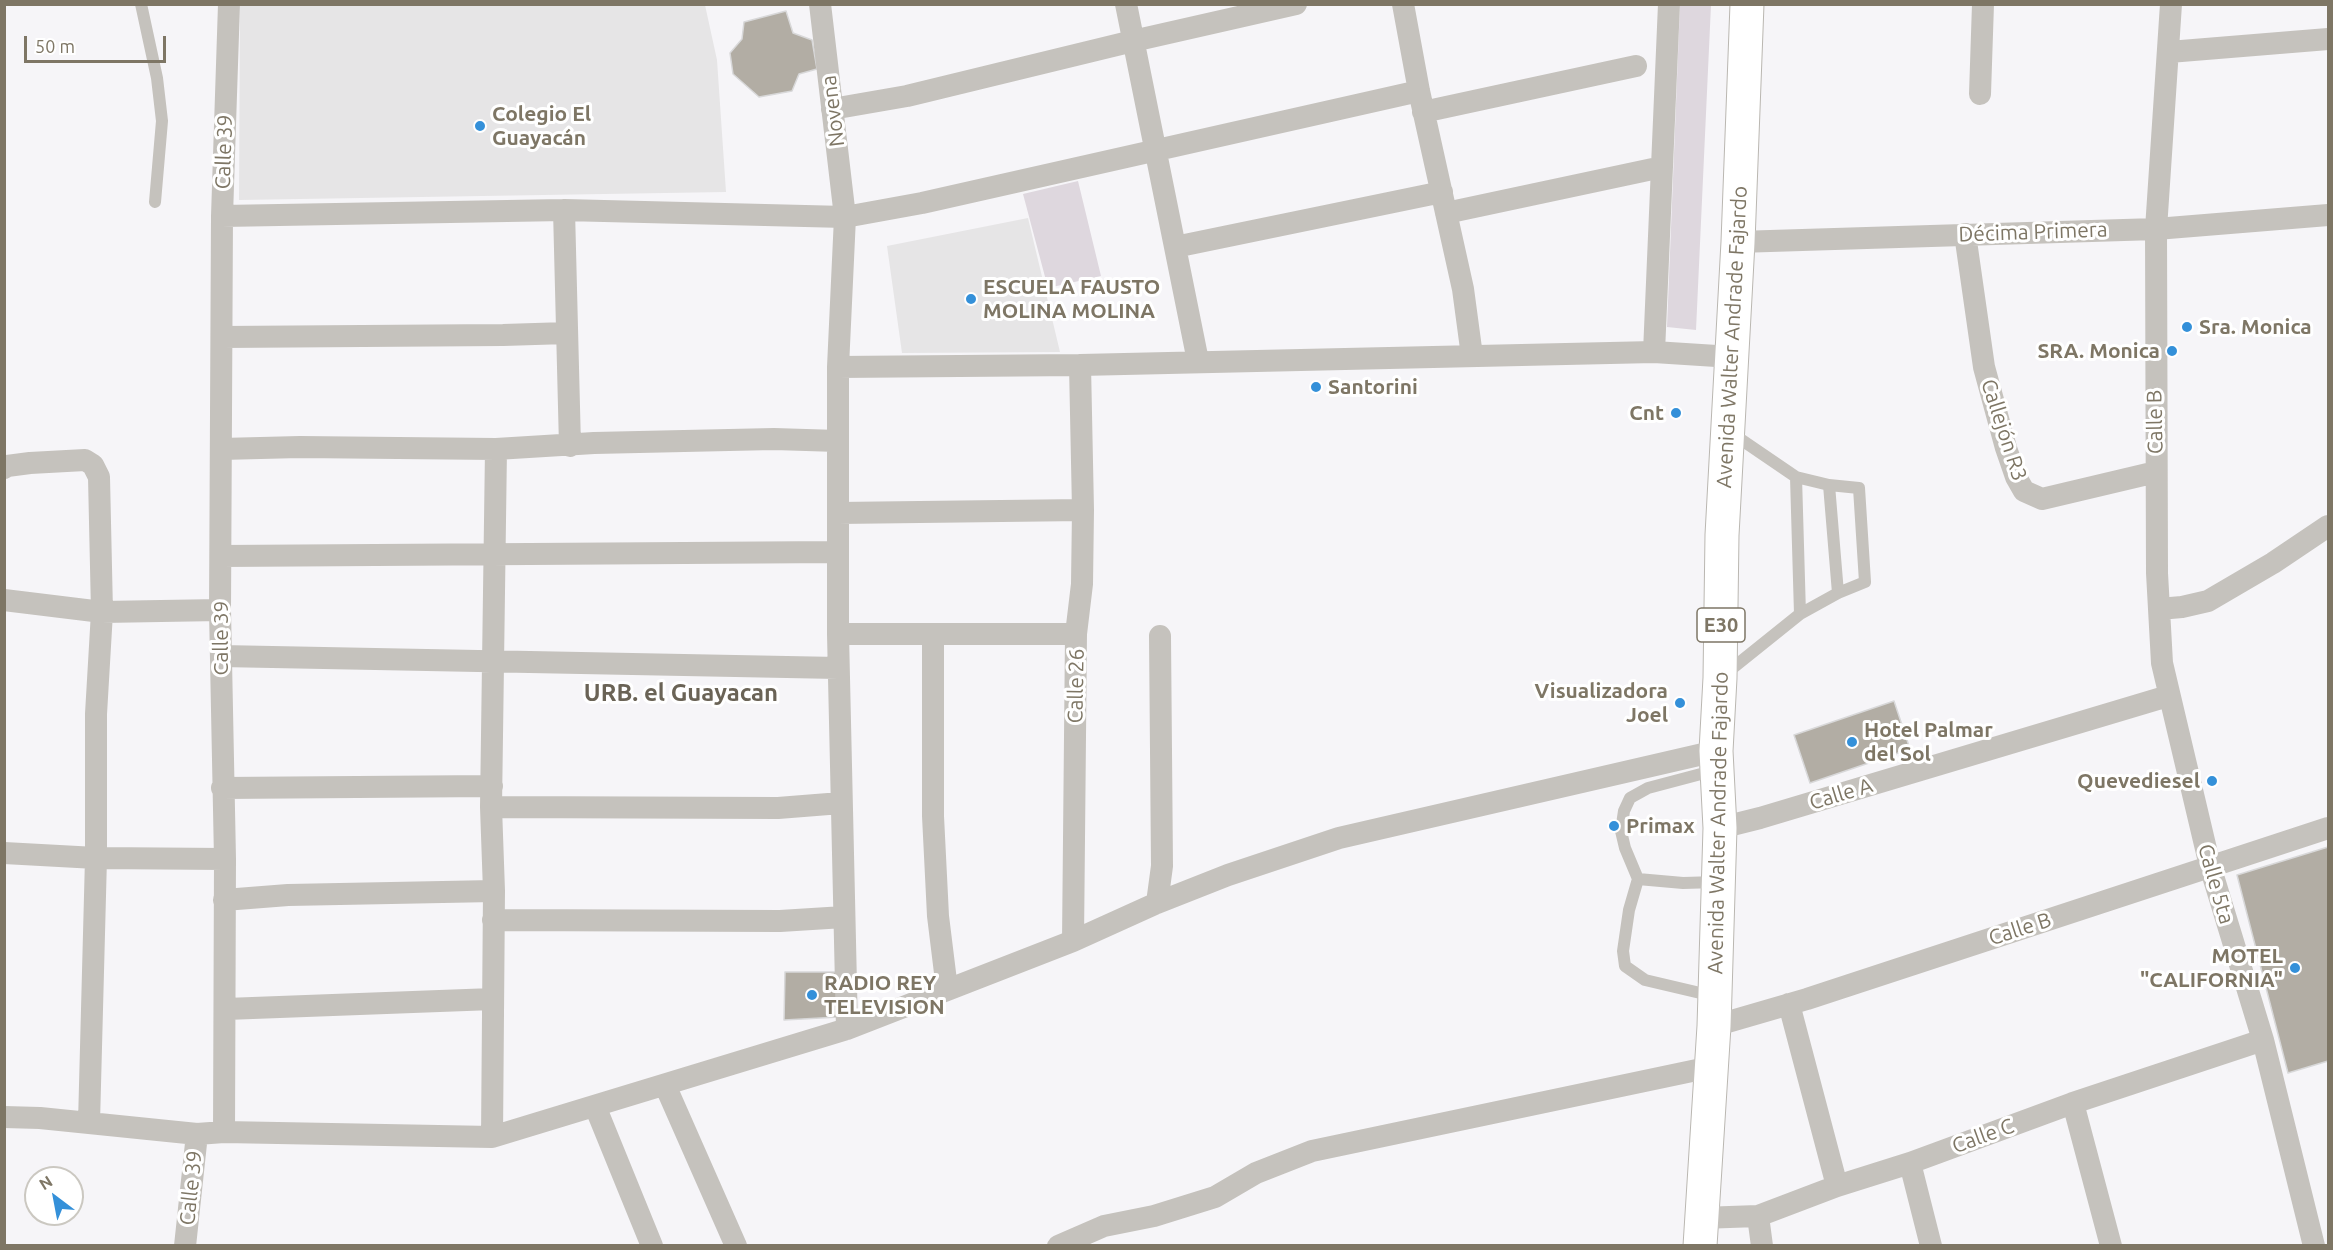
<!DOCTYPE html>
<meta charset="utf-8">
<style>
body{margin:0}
#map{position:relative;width:2333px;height:1250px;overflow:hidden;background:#f6f5f8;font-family:Ubuntu,sans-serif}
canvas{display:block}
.frame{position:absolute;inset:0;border:6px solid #7e7665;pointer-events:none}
.north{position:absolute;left:24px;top:1166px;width:60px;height:60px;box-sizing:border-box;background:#fff;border:2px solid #cbc8c1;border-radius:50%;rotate:328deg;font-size:16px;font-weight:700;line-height:24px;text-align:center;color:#7e7665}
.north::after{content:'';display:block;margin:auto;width:21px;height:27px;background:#3490d9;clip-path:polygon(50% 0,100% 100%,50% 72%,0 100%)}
.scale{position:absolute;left:24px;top:36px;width:142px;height:27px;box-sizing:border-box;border:3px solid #7e7665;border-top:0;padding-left:8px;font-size:18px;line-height:21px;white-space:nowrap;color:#7e7665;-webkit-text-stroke:4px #fff;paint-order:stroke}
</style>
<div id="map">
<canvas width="2333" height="1250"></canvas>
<div class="frame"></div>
<div class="north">N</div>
<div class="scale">50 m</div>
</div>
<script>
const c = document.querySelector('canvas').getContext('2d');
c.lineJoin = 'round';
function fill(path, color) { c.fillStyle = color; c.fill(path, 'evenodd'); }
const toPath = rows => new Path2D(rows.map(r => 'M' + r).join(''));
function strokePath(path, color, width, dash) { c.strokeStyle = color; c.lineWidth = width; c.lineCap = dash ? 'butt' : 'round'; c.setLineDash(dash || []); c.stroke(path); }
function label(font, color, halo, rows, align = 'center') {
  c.font = font + ' Ubuntu,sans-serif'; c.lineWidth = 6; c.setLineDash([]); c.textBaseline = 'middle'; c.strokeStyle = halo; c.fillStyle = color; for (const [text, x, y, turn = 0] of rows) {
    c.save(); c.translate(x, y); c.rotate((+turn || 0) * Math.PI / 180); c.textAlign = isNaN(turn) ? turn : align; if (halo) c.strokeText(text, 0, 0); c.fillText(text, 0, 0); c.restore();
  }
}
const built = toPath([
 [240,5,705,5,717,60,726,192,239,200],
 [1028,218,1060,352,902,353,887,246]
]);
const green = toPath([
 [1680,5,1711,5,1696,330,1667,327],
 [1078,181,1101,276,1048,288,1023,194]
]);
const building = toPath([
 [786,11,793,33,812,40,817,69,799,74,792,91,759,97,733,74,730,53,742,39,744,22,786,11],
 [1894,701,1910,749,1810,783,1794,735,1894,701],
 [2328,847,2328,1061,2288,1073,2237,875,2328,847],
 [785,972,838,972,839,1017,784,1020,785,972]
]);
const lane = toPath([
 [141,4,157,78,162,121,155,202],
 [1796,477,1800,614],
 [1829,485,1838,593],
 [1724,675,1800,614,1838,593,1865,582,1859,488,1829,485,1796,477,1730,432],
 [1716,770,1648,788,1630,798,1624,811,1621,831,1625,848,1638,879,1683,883,1717,882],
 [1638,879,1629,910,1623,951,1625,966,1645,980,1713,996]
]);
const street = toPath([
 [820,4,845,217,838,367,838,634,847,1029],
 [1126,4,1198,361],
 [1403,4,1419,91,1463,289,1472,356],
 [2171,4,2156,229,2157,573,2162,663,2210,866,2263,1040,2314,1246],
 [2169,52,2328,39],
 [1980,94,1983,4],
 [832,109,907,96,1133,41,1296,4],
 [1423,112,1636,66],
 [564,210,570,446],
 [1446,213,1662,167],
 [222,216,564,210,845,217,922,203,1419,91],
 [1965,234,1984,367,2006,448,2016,477,2024,491,2042,499,2156,472],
 [1738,242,2156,229,2328,215],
 [1175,247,1442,192],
 [222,337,503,335,567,333],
 [1654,352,1669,4],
 [838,367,1080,365,1654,352,1732,357],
 [221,449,300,447,496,449,594,443,774,439,838,441],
 [4,468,7,466,30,463,85,460,93,465,99,477,102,612,96,714,96,858,89,1123],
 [838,513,1083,510],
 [221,556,838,552],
 [4,600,102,612,220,610],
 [2159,609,2182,607,2208,601,2273,563,2328,526],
 [838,634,1076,634,1073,941],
 [933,634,933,816,938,916,947,989],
 [1076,634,1082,584,1083,510,1080,365],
 [221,656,838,668],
 [222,788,492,786],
 [491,807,778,808,841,803],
 [1720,828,1760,818,2168,696],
 [4,853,96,858,225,859],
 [224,900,288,895,494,891],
 [1157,903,1162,866,1160,636],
 [493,920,780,921,844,917],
 [1789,1004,1837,1186],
 [226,1009,493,999],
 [1714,1026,1807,999,2328,828],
 [665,1085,736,1246],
 [2073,1103,2111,1246],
 [595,1106,652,1246],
 [4,1117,40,1118,197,1134],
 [224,1132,492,1137,847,1029,1073,941,1157,903,1228,875,1339,838,1716,751],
 [492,1137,494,891,491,807,496,449],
 [1910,1163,1931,1246],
 [1758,1216,1762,1246],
 [1701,1218,1758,1216,1837,1186,1910,1163,2073,1103,2263,1040],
 [185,1246,197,1134,224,1132,225,859,220,610,222,216,229,4],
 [1058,1246,1104,1226,1154,1216,1215,1197,1256,1173,1312,1151,1711,1067]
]);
const primary = toPath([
 [1700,1246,1714,1026,1720,828,1716,751,1720,678,1722,535,1738,242,1747,4]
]);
const markers = [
 [480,126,6,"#3490d9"],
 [971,299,6,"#3490d9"],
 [2187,327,6,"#3490d9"],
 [2172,351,6,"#3490d9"],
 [1316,387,6,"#3490d9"],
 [1676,413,6,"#3490d9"],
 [1680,703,6,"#3490d9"],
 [1852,742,6,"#3490d9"],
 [2212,781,6,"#3490d9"],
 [1614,826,6,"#3490d9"],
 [2295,968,6,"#3490d9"],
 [812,995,6,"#3490d9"]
];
const shields = [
 [1721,625,48]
];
const shieldNames = [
 ["E30",1721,625]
];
const streetNames = [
 ["Novena",833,111,-97],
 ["Calle 39",224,152,-88],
 ["Décima Primera",2033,232,-2],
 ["Avenida Walter Andrade Fajardo",1732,337,-87],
 ["Calle B",2155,422,-91],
 ["Callejón R3",2004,430,72],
 ["Calle 39",221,638,-90],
 ["Calle 26",1076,686,-89],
 ["Calle A",1841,794,-17],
 ["Avenida Walter Andrade Fajardo",1718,823,-89],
 ["Calle 5ta",2216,884,74],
 ["Calle B",2020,929,-18],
 ["Calle C",1983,1136,-20],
 ["Calle 39",191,1188,-84]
];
const poiNames = [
 ["Colegio El",492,114],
 ["Guayacán",492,138],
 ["ESCUELA FAUSTO",983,287],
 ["MOLINA MOLINA",983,311],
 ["Sra. Monica",2199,327],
 ["SRA. Monica",2160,351,"right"],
 ["Santorini",1328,387],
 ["Cnt",1664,413,"right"],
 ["Visualizadora",1668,691,"right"],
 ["Joel",1668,715,"right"],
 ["Hotel Palmar",1864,730],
 ["del Sol",1864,754],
 ["Quevediesel",2200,781,"right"],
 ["Primax",1626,826],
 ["MOTEL",2283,956,"right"],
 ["\"CALIFORNIA\"",2283,980,"right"],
 ["RADIO REY",824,983],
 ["TELEVISION",824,1007]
];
const quarterNames = [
 ["URB. el Guayacan",681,693]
];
fill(built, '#e6e5e6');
fill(green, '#ded7de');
fill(building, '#b2ada4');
strokePath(building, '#d8d8d9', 1.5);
strokePath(primary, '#bab7b1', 35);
strokePath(lane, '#c5c2bd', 12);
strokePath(street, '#c5c2bd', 22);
strokePath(primary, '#fff', 33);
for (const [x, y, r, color] of markers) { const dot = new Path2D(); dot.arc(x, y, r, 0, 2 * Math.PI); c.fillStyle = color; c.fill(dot); strokePath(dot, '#fff', 2); }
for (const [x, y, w] of shields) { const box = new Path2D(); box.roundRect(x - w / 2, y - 17, w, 34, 4.5); c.fillStyle = '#fff'; c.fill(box); strokePath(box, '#7e7665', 1.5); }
label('bold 20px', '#7e7665', null, shieldNames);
label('21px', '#7e7665', '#fff', streetNames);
label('bold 21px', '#7e7665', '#fff', poiNames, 'left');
label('bold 24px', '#6a6356', '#fff', quarterNames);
</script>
